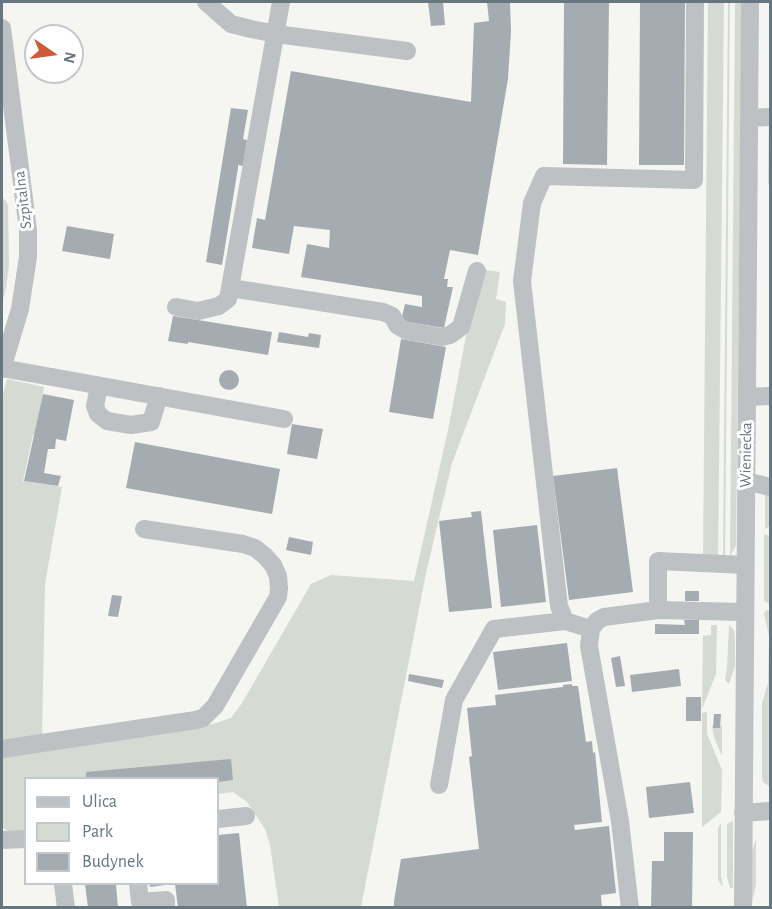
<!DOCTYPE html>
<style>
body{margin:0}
#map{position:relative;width:772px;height:909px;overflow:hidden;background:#f5f5f2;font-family:"Alegreya Sans",sans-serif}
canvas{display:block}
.frame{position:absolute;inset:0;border:3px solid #687680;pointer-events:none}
.legend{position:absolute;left:24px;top:777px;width:195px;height:108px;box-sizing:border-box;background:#fff;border:2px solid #c3c8cc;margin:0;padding:8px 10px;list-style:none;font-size:18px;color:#687680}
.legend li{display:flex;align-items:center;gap:12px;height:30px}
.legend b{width:30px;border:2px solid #c3c8cc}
.north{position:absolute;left:24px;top:24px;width:60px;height:60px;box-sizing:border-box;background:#fff;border:2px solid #c3c8cc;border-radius:50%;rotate:103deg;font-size:16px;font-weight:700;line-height:24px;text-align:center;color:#687680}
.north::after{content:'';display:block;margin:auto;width:21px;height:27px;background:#ce5a3a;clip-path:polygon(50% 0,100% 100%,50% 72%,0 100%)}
</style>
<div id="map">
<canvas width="772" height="909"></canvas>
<div class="frame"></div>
<ul class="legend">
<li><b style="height:8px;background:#bdc1c4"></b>Ulica</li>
<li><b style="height:16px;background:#d5dad2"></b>Park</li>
<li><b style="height:16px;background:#a5acb1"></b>Budynek</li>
</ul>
<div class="north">N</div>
</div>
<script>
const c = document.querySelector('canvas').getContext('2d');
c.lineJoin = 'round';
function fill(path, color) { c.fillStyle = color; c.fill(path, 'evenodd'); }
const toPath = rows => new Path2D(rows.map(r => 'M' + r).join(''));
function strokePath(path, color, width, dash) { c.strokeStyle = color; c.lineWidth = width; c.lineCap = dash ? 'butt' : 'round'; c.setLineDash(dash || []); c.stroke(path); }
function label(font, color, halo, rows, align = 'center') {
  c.font = font + ' "Alegreya Sans",sans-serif'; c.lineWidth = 6; c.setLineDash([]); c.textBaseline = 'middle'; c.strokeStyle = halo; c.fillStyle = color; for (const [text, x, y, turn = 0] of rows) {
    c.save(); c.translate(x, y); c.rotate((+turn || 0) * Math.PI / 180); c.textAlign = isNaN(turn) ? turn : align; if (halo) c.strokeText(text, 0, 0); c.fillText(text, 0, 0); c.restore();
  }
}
const green = toPath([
 [708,2,724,2,718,559,703,556],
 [728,2,730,2,725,558,723,558],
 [735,2,742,2,736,546,730,556],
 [770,19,770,189,768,183],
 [2,196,8,204,9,265,6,289,2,303],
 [479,269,500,272,496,299,506,302,505,324,452,463,426,573,361,907,279,907,270,845,265,829,247,802,233,792,218,794,218,778,26,778,25,833,8,831,2,827,2,754,213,724,231,718,242,703,311,584,331,575,414,581,448,430],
 [7,379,44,387,35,435,33,435,23,481,62,487,45,584,42,737,10,740,2,740,2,398],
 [765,489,770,491,770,526,765,529],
 [764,534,770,536,770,604,764,601],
 [767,610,770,611,770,787,763,782,762,778,762,703,768,683,769,636,764,613],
 [711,625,717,625,716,674,702,709,703,636,711,635],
 [729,625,734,630,735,639,735,666,729,684,725,680,727,668],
 [707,712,707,734,722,770,721,812,702,827,702,713],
 [722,725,722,756,714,737,712,726],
 [733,821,733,888,730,888,727,877,727,824],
 [721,823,721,875,723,887,718,880,718,828],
 [756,839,756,884,751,907,752,851]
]);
const building = toPath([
 [428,2,443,2,445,25,431,26],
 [487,2,510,2,511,31,508,79,478,255,450,250,444,279,448,279,447,287,453,287,444,328,401,321,405,304,422,307,422,296,301,277,307,244,329,248,330,230,294,226,289,254,252,248,257,218,265,220,291,71,471,102,474,23,489,21],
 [564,2,609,2,607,165,563,164],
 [640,2,685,2,684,165,639,165],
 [231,108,248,110,243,139,247,140,243,166,238,165,238,168,222,265,206,262],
 [67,226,114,234,110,259,62,251],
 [173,316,272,332,268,355,188,342,188,344,168,341],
 [279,332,308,337,309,333,321,335,319,348,277,342],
 [401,339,446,347,433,419,389,412],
 '219 380a10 10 0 1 1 20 0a10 10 0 1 1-20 0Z',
 [43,394,74,400,66,441,56,439,55,449,48,449,44,473,61,476,58,486,24,481],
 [292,424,323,429,317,459,287,454],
 [135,442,280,469,272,514,126,488],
 [617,468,633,592,569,600,553,476],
 [481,511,492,608,449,612,439,521,472,517,471,512],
 [537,525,546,602,501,607,493,530],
 [289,537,313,542,311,555,286,550],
 [685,591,699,591,699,601,685,601],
 [112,595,122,596,118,617,108,616],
 [684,620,699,620,699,634,655,634,655,624,685,625],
 [567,643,572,681,498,690,493,652],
 [620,656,625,686,616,687,611,658],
 [679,669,681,686,632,692,630,675],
 [409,674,444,680,442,688,408,681],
 [572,684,572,686,578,686,586,742,592,741,593,753,595,752,602,822,574,825,575,830,609,826,616,893,601,895,602,908,394,908,394,901,401,859,479,849,469,757,472,756,467,708,496,705,495,695,563,687,563,685],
 [686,697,701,697,701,721,686,721],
 [714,714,721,714,720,728,713,728],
 [231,759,233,780,218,782,218,778,86,778,86,772],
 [690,782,694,813,649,818,646,787],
 [664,832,693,832,692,908,651,907,652,861,664,861],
 [239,833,247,908,178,908,175,884,218,884,218,835],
 [85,884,116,884,118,908,88,908],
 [150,884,164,884,165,885,150,887]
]);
const minor = toPath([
 [206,2,231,24,251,29,276,34,407,51],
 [2,28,28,230,28,257,20,309,2,369],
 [749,118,770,117],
 [231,288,383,312,392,316,398,326,407,331,442,337,450,335,461,327,477,271],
 [176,307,198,311,219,306,228,299,281,2],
 [2,368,284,419],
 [99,386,95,406,98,414,107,421,131,425,151,422,159,396],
 [747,397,770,396],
 [746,481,770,487],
 [658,610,744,612],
 [591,629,565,621,559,606,522,281,532,203,544,176,694,180,695,2],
 [2,749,196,720,203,718,215,706,278,597,279,588,278,576,273,565,265,556,255,548,243,544,144,529],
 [439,785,454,700,494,629,565,621],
 [743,813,770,811],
 [218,819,246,816],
 [2,840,26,839],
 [63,884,66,908],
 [138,884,140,902,166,900,166,908],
 [630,908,620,821,589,646,591,629,597,621,604,617,658,610,658,561,745,565],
 [743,908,750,2]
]);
const streetNames = [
 ["Szpitalna",23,200,-97],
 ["Wieniecka",746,455,-89]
];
fill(green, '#d5dad2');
fill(building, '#a5acb1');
strokePath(minor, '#bdc1c4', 18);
label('16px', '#687680', '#fff', streetNames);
</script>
